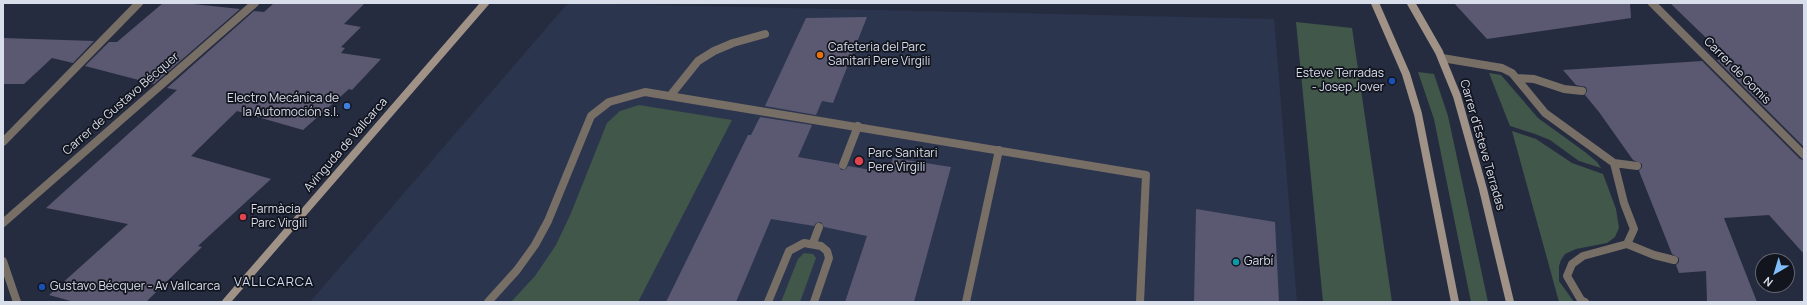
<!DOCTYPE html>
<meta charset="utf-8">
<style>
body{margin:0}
#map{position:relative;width:1807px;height:305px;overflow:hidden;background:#252c40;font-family:Manrope,sans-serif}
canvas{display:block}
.frame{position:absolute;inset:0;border:4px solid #d9deeb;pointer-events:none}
.north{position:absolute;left:1755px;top:253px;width:40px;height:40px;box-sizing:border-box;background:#12151e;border:1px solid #626570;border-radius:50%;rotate:218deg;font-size:11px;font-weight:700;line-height:16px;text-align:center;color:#d9deeb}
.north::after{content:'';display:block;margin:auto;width:14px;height:18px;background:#81bdfa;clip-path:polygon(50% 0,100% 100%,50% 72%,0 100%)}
</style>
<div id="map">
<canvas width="1807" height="305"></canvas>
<div class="frame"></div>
<div class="north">N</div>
</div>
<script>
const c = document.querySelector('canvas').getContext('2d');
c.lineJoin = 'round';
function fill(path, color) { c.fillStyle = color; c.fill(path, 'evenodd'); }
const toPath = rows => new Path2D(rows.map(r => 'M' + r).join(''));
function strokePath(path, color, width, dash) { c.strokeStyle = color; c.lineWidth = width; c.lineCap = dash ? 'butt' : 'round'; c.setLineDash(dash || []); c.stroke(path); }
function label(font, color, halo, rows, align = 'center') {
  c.font = font + ' Manrope,sans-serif'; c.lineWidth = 3.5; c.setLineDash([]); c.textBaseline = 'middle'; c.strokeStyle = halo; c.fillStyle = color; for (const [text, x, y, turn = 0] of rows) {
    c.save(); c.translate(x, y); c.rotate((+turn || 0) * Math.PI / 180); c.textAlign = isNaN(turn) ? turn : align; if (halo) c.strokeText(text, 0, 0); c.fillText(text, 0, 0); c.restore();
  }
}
const built = toPath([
 [568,3,1274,19,1297,302,310,302]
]);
const green = toPath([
 [1296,22,1352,28,1392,302,1323,302],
 [1418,72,1434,74,1448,116,1488,302,1471,302,1434,119],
 [1489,73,1501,75,1538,118,1585,152,1597,162,1601,168,1579,161,1550,140,1535,134,1510,126],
 [639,105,732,120,638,302,511,302,535,276,556,245,571,213,607,123,620,111],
 [1512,131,1536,139,1572,163,1603,174,1616,209,1619,228,1615,237,1607,243,1576,249,1565,254,1561,260,1559,266,1559,281,1574,302,1559,302],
 [804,253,813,254,816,258,800,302,781,302,798,259]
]);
const building = toPath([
 [163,3,184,3,240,9,154,84,85,66,109,42,117,42],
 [274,3,365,3,344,24,361,27,341,47,345,48,341,53,381,59,352,90,349,89,303,130,237,111,191,156,271,179,198,246,202,247,146,302,74,302,49,295,128,224,46,208,177,90,167,88,254,11,264,12],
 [1454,3,1630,3,1631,18,1487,39],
 [1670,3,1804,3,1804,147,1717,60,1728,59],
 [867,17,833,103,822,101,816,115,765,106,806,18],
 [3,38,34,39,94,41,73,63,52,58,24,84,3,84],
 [1702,61,1800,159,1804,160,1804,254,1769,215,1724,218,1757,302,1707,302,1706,271,1679,273,1676,265,1679,262,1679,258,1672,254,1639,171,1642,167,1642,164,1633,160,1599,112,1585,95,1587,91,1586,87,1576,85,1563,70],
 [760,117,812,125,798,157,838,164,841,170,846,169,848,166,888,173,893,158,951,167,914,302,845,302,867,236,824,227,821,222,816,223,814,226,771,219,736,302,666,302,748,135,751,135],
 [1196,209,1275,222,1279,302,1194,302]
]);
const lane = toPath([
 [670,96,698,61,714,51,733,43,765,34],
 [843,165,858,126],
 [813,243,819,227],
 [488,302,517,270,535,245,548,221,591,116,609,102,645,92,1146,175,1140,302],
 [768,302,789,251,804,243,821,246,827,251,829,258,814,302],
 [966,302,999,150]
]);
const street = toPath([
 [1652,3,1804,155],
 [1442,58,1502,68,1512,73,1545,113,1614,163,1624,203,1634,229,1627,244,1583,256,1572,264,1567,276,1581,300,1585,302],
 [1517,78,1534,79,1564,89,1582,91],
 [3,142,139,3],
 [1614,163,1637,166],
 [3,223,255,3],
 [1627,244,1654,255,1674,260],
 [3,261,17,302]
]);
const secondary = toPath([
 [1375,3,1406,74,1418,114,1455,302],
 [1411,3,1439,52,1457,96,1483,189,1510,302],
 [226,302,485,3]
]);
const markers = [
 [820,55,4,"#e8710a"],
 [1392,81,4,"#1a4fb4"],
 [347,106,4,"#3f7fe0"],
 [859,161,5,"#e0444e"],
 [243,217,4,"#e0444e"],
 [1236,262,4,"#0f9aa8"],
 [42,287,4,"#1a4fb4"]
];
const poiNames = [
 ["Cafeteria del Parc",828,48],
 ["Sanitari Pere Virgili",828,62],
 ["Esteve Terradas",1384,74,"right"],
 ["- Josep Jover",1384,88,"right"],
 ["Electro Mecánica de",339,99,"right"],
 ["la Automoción s.l.",339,113,"right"],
 ["Parc Sanitari",868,154],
 ["Pere Virgili",868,168],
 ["Farmàcia",251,210],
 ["Parc Virgili",251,224],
 ["Garbí",1244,262],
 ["Gustavo Bécquer - Av Vallcarca",50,287]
];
const streetNames = [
 ["Carrer de Gomis",1737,71,45],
 ["Carrer de Gustavo Bécquer",121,104,-41],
 ["Avinguda de Vallcarca",346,145,-49],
 ["Carrer d'Esteve Terradas",1482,145,74]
];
const neighbourhoodNames = [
 ["VALLCARCA",274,282]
];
fill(built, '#2c354e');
fill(green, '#415749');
fill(building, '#5b5871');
strokePath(lane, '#776e66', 8);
strokePath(street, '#776e66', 8);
strokePath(secondary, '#a09286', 8);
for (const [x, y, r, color] of markers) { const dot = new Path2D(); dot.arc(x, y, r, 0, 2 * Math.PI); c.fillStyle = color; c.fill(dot); strokePath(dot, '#12151e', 1.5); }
label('12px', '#d9deeb', '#12151e', poiNames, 'left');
label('12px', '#d9deeb', '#12151e', streetNames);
c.letterSpacing = '1px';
label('13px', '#d2dcf5', '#12151e', neighbourhoodNames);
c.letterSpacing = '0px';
</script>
